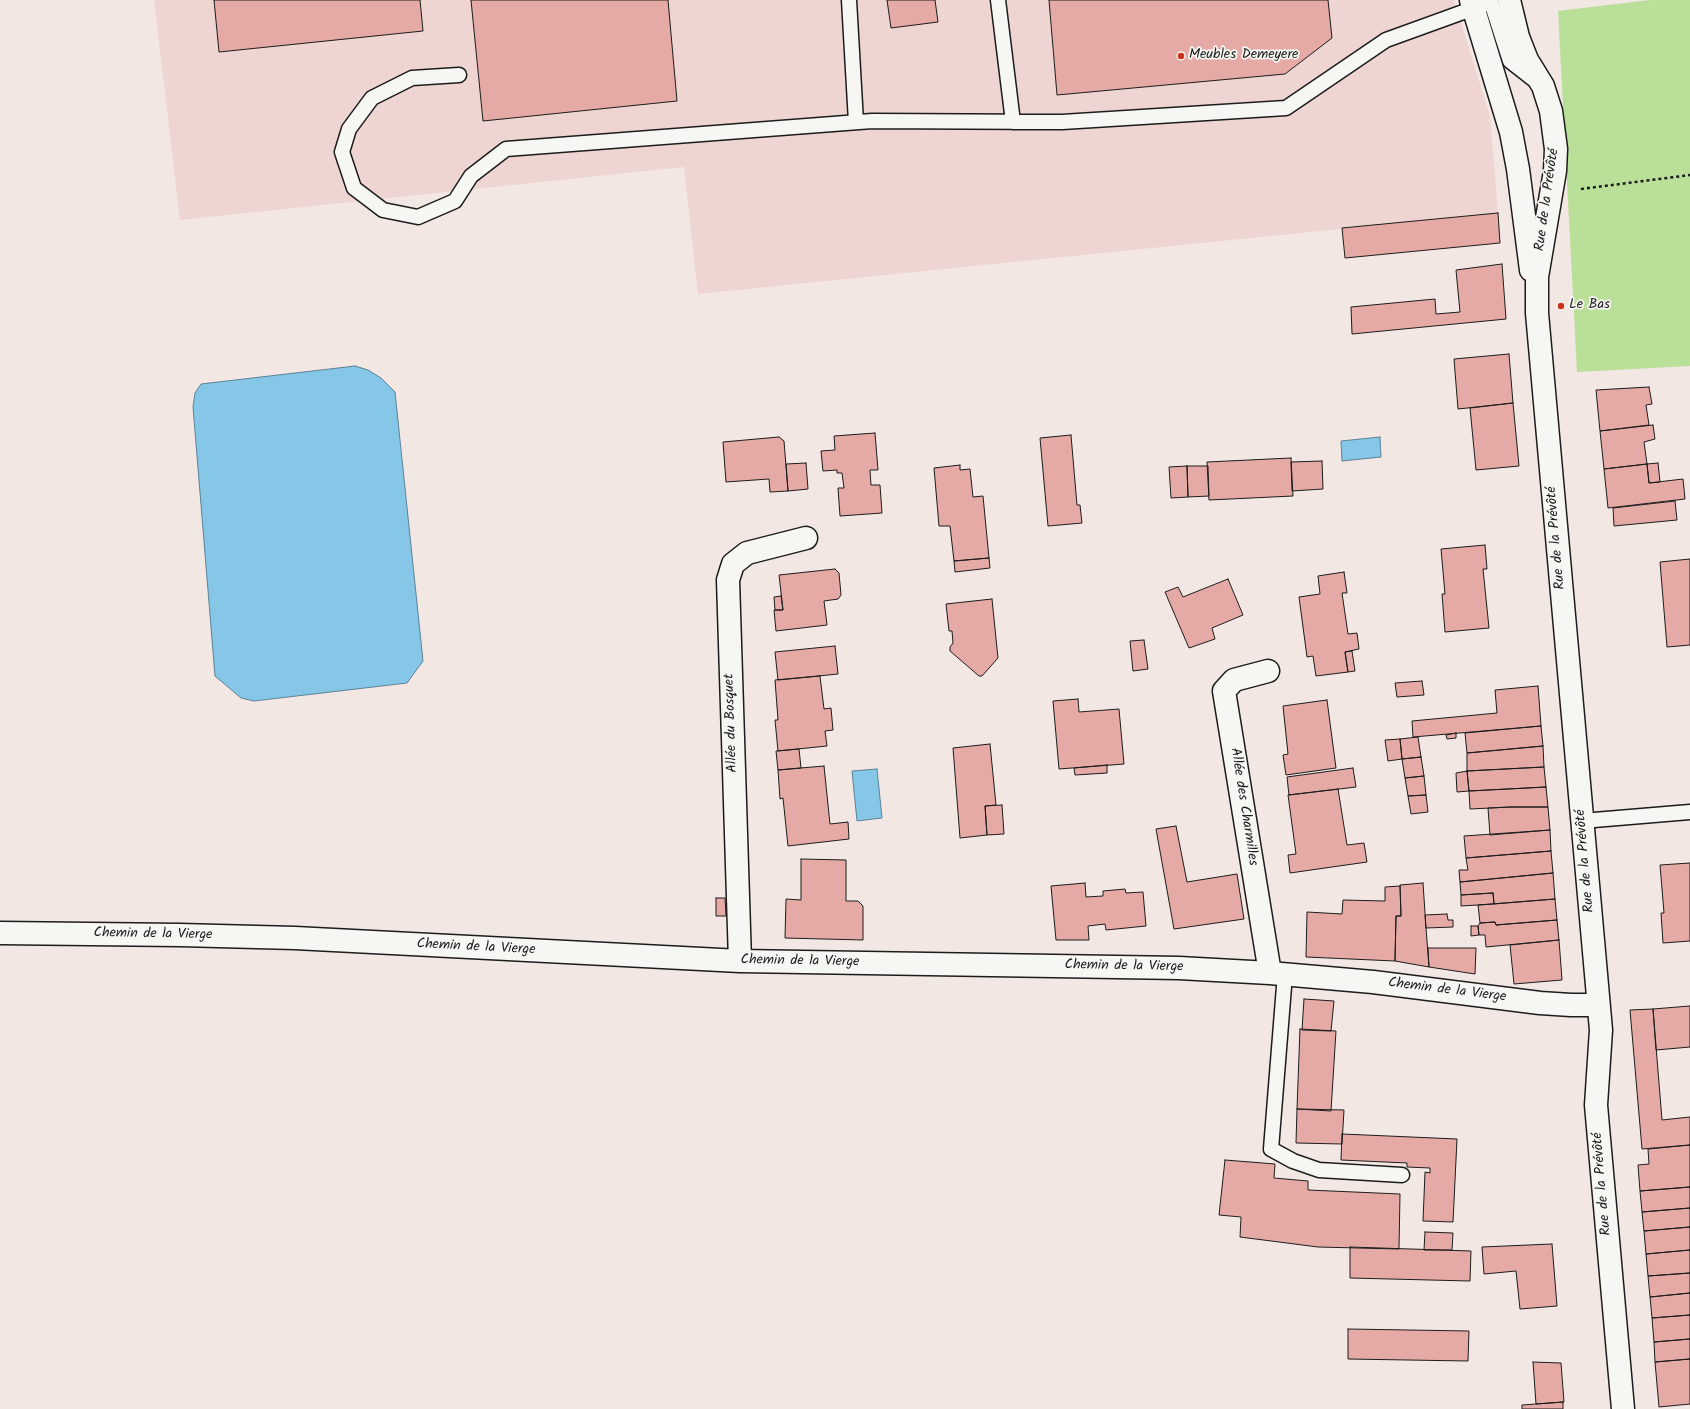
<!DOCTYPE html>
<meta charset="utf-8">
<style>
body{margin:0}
canvas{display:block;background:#f3e7e3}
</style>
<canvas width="1690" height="1409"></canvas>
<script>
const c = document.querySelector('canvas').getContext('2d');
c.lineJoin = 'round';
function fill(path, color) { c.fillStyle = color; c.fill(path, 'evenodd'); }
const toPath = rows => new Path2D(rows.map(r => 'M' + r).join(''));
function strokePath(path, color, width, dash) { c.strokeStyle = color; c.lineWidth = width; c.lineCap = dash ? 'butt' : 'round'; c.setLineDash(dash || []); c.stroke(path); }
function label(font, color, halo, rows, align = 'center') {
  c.font = font + ' Kalam,sans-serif'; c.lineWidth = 3.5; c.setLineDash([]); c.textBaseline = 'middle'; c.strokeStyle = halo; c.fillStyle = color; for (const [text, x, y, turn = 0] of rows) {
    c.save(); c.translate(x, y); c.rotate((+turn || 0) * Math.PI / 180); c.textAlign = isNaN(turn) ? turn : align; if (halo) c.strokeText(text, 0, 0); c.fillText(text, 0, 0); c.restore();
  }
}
const built = toPath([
 [154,0,1454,0,1490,116,1498,213,698,294,684,167,180,220]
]);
const green = toPath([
 [1650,0,1690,0,1690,366,1577,372,1558,11]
]);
const water = toPath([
 [355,366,368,370,381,378,395,392,423,661,407,683,254,701,241,698,215,676,193,407,195,393,201,384,355,366],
 [1380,437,1381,457,1342,461,1341,441,1380,437],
 [877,769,882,818,857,821,852,771,877,769]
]);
const building = toPath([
 [214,0,420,0,423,31,219,52,214,0],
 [471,0,668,0,677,101,483,121,471,0],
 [887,0,935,0,938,22,891,28,887,0],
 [1049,0,1328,0,1332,38,1285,74,1057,95,1049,0],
 [1498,213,1500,243,1345,258,1342,228,1498,213],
 [1502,264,1506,319,1352,334,1351,307,1435,299,1436,314,1460,312,1456,270,1502,264],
 [1509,354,1513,403,1458,409,1454,359,1509,354],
 [1649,387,1652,404,1646,405,1649,425,1600,431,1596,390,1649,387],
 [1513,403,1519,466,1476,470,1470,408,1513,403],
 [1653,425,1655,439,1644,442,1647,464,1604,469,1600,431,1653,425],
 [875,433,878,470,870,470,871,485,880,485,882,513,840,516,838,488,844,488,842,473,837,473,837,470,823,471,821,451,835,450,834,436,875,433],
 [1071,435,1077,505,1080,505,1082,523,1048,526,1040,438,1071,435],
 [779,437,784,441,788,491,770,492,769,479,726,482,723,442,779,437],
 [1291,458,1293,496,1209,500,1207,462,1291,458],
 [1322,461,1323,489,1292,491,1291,462,1322,461],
 [806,463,808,489,788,491,786,464,806,463],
 [1658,463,1660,482,1649,483,1647,464,1658,463],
 [1647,464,1649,483,1683,479,1685,499,1608,508,1604,469,1647,464],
 [960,465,960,470,970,469,973,497,983,496,989,558,954,561,950,526,939,526,934,468,960,465],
 [1187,466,1188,497,1171,498,1169,467,1187,466],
 [1187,466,1208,466,1209,496,1188,497,1187,466],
 [1675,501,1677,520,1614,526,1613,508,1675,501],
 [1485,545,1487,569,1483,569,1489,628,1445,632,1442,594,1445,594,1441,549,1485,545],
 [989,558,990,568,955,572,954,561,989,558],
 [1690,559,1690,645,1667,647,1660,562,1690,559],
 [835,569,839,573,841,595,838,599,824,601,827,625,776,631,774,610,783,610,779,575,835,569],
 [1344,572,1347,593,1342,593,1348,634,1357,633,1359,649,1345,652,1348,672,1316,676,1313,656,1307,657,1299,597,1320,594,1318,576,1344,572],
 [1228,579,1243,615,1212,628,1215,639,1189,648,1165,592,1178,587,1183,597,1228,579],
 [781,596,783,610,775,610,774,597,781,596],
 [992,599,998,658,982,676,979,676,950,651,950,647,953,643,952,631,949,631,946,604,992,599],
 [1144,640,1148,669,1133,671,1130,641,1144,640],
 [835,646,838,674,778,680,775,652,835,646],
 [1352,651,1355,671,1348,672,1345,652,1352,651],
 [820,676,824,709,831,708,833,730,825,731,827,746,778,751,775,720,778,720,775,680,820,676],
 [1422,681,1424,695,1397,697,1395,683,1422,681],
 [1538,686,1541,726,1413,737,1412,721,1497,713,1495,690,1538,686],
 [1078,699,1079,712,1119,709,1124,764,1059,769,1053,701,1078,699],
 [1327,700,1336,768,1286,775,1283,755,1288,754,1283,706,1327,700],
 [1541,726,1543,746,1467,753,1465,733,1541,726],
 [1456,733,1456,738,1447,739,1446,735,1456,733],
 [1418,737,1421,757,1402,759,1400,739,1418,737],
 [1400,739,1402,759,1388,761,1385,740,1400,739],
 [990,744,996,805,985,806,987,835,960,838,953,748,990,744],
 [1543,746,1544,767,1467,771,1467,753,1543,746],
 [799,749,801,768,778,770,776,751,799,749],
 [1421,757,1424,776,1405,778,1402,759,1421,757],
 [1107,765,1107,773,1075,775,1074,768,1107,765],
 [824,766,830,824,848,822,849,839,788,846,783,798,780,799,778,770,824,766],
 [1544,767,1546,787,1469,791,1467,771,1544,767],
 [1353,768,1356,787,1289,795,1287,777,1353,768],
 [1467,771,1469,791,1457,792,1456,773,1467,771],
 [1424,776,1426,795,1408,796,1405,778,1424,776],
 [1546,787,1548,807,1511,807,1470,809,1469,791,1546,787],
 [1338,789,1347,845,1364,843,1367,862,1290,873,1288,855,1296,854,1288,795,1338,789],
 [1426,795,1428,812,1411,814,1408,796,1426,795],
 [1002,805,1004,834,987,835,985,806,1002,805],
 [1511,807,1548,807,1550,830,1490,835,1488,808,1511,807],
 [1176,826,1187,882,1237,874,1244,919,1174,929,1156,829,1176,826],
 [1550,830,1551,851,1466,858,1464,836,1550,830],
 [1551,851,1553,873,1460,882,1459,870,1468,870,1466,858,1551,851],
 [801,859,846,860,846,901,858,901,863,906,863,940,785,938,786,899,801,900,801,859],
 [1690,863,1690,941,1663,943,1661,913,1664,913,1660,865,1690,863],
 [1553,873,1555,899,1494,904,1493,893,1461,895,1460,882,1553,873],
 [1085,883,1086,897,1103,896,1103,891,1125,889,1126,893,1143,892,1146,926,1106,930,1105,924,1088,926,1089,940,1056,940,1051,886,1085,883],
 [1423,883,1426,928,1429,967,1395,961,1396,916,1401,916,1400,885,1423,883],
 [1400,886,1401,916,1396,916,1395,961,1306,957,1307,912,1342,914,1343,900,1385,901,1385,887,1400,886],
 [1493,893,1494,904,1461,906,1461,895,1493,893],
 [716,898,725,898,726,916,716,916,716,898],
 [1555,899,1557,920,1496,925,1495,922,1480,923,1478,905,1555,899],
 [1447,914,1448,920,1453,920,1453,927,1426,928,1425,915,1447,914],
 [1557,920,1559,940,1486,947,1485,935,1479,935,1478,926,1480,923,1495,922,1496,925,1557,920],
 [1471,926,1478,926,1479,935,1471,936,1471,926],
 [1559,940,1562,980,1514,984,1510,945,1559,940],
 [1428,948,1476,948,1475,974,1429,967,1428,948],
 [1304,999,1334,1001,1331,1031,1302,1030,1304,999],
 [1690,1006,1690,1047,1656,1050,1653,1009,1690,1006],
 [1653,1009,1662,1120,1690,1117,1690,1145,1642,1149,1630,1010,1653,1009],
 [1300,1029,1336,1031,1331,1111,1297,1109,1300,1029],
 [1297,1109,1344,1110,1342,1144,1296,1143,1297,1109],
 [1342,1134,1457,1139,1453,1222,1423,1221,1425,1172,1430,1173,1430,1168,1407,1167,1407,1163,1341,1160,1342,1134],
 [1690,1145,1690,1187,1640,1191,1638,1165,1649,1164,1648,1149,1690,1145],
 [1225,1160,1275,1164,1274,1178,1308,1181,1308,1190,1400,1194,1399,1249,1318,1247,1240,1237,1241,1217,1219,1215,1225,1160],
 [1690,1187,1690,1208,1642,1212,1640,1191,1690,1187],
 [1690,1208,1690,1227,1644,1231,1642,1212,1690,1208],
 [1690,1227,1690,1250,1646,1254,1644,1231,1690,1227],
 [1425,1232,1453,1233,1452,1250,1424,1250,1425,1232],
 [1552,1244,1557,1306,1520,1309,1516,1271,1484,1274,1482,1247,1552,1244],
 [1350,1247,1471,1251,1470,1281,1350,1278,1350,1247],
 [1690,1250,1690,1273,1648,1276,1646,1254,1690,1250],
 [1690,1273,1690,1293,1650,1297,1648,1276,1690,1273],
 [1690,1293,1690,1315,1652,1318,1650,1297,1690,1293],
 [1690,1315,1690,1339,1654,1342,1652,1318,1690,1315],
 [1348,1329,1469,1331,1468,1361,1348,1359,1348,1329],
 [1690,1339,1690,1359,1655,1362,1654,1342,1690,1339],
 [1690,1359,1690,1404,1659,1407,1655,1362,1690,1359],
 [1533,1362,1561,1363,1564,1402,1536,1404,1533,1362],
 [1563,1402,1563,1409,1522,1409,1522,1405,1563,1402]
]);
const path = toPath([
 [1581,189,1690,175]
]);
const service = toPath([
 [849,0,856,122],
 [998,0,1013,122],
 [459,75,412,78,372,98,349,129,342,152,354,188,383,210,418,217,455,201,471,176,506,149,872,121,1062,122,1286,108,1386,40,1491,2,1510,61,1533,79],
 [1582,821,1690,812],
 [1285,974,1271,1149,1293,1161,1319,1170,1402,1175]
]);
const minor = toPath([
 [1268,671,1234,680,1224,691,1270,973],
 [0,933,180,935,295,938,740,961,1179,968,1270,973,1373,982,1540,1003,1571,1005,1598,1005],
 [740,961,728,580,733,564,747,553,806,538]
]);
const tertiary = toPath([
 [1471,0,1511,132,1518,169,1531,270],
 [1509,0,1518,37,1527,60,1543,86,1551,111,1556,149,1555,171,1537,277,1537,313,1601,1030,1596,1105,1623,1409]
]);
const markers = [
 [1181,56,4,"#c8321e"],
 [1561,306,4,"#c8321e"]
];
const poiNames = [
 ["Meubles Demeyere",1189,56],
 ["Le Bas",1569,306]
];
const streetNames = [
 ["Rue de la Prévôté",1548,200,-82],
 ["Rue de la Prévôté",1557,538,-95],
 ["Allée du Bosquet",732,723,-92],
 ["Allée des Charmilles",1243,807,81],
 ["Rue de la Prévôté",1586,861,-95],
 ["Chemin de la Vierge",153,935,1],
 ["Chemin de la Vierge",476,948,3],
 ["Chemin de la Vierge",800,962,1],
 ["Chemin de la Vierge",1124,967,1],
 ["Chemin de la Vierge",1447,991,7],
 ["Rue de la Prévôté",1603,1184,-95]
];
fill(built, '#efd5d1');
fill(green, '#badf99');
fill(water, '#86c6e7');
strokePath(water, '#5c8296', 1);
fill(building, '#e5aaa6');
strokePath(building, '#1c1c1c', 1);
strokePath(service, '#1c1c1c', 17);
strokePath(minor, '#1c1c1c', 25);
strokePath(tertiary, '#1c1c1c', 25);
strokePath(path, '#1c1c1c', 2.5, [3, 3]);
strokePath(service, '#f6f6f2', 14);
strokePath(minor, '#f6f6f2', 22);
strokePath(tertiary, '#f6f6f2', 22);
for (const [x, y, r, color] of markers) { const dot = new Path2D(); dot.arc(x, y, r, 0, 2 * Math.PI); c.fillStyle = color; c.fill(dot); strokePath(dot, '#f6f6f2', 1.5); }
label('14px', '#1c1c1c', '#f6f6f2', poiNames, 'left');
label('14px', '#1c1c1c', '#f6f6f2', streetNames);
</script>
